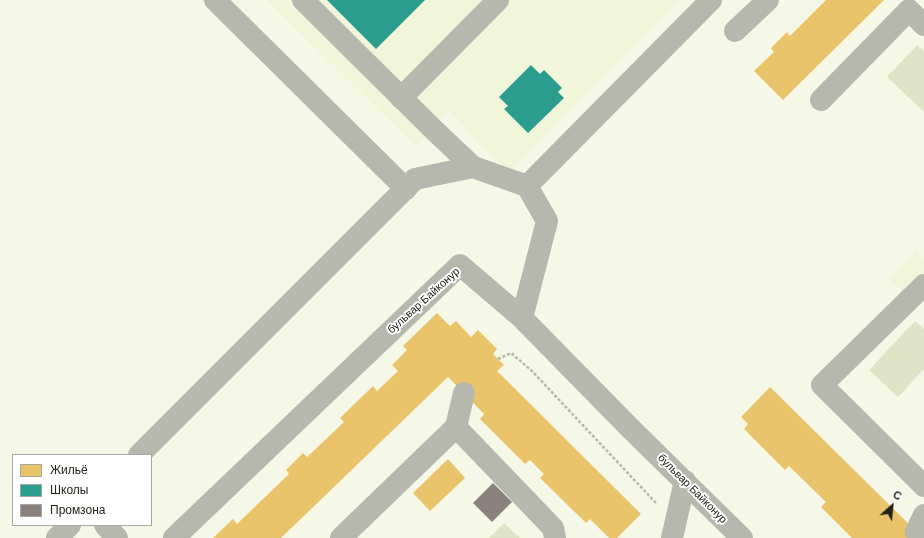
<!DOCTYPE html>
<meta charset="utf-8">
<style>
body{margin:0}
#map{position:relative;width:924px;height:538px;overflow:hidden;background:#f5f8e7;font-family:"DM Sans",sans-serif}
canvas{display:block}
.legend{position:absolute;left:12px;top:454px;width:140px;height:72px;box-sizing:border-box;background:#fff;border:1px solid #a6a7a3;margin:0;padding:5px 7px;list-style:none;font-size:12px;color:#212318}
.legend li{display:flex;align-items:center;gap:8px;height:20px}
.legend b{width:20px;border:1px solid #a6a7a3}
.north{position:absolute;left:872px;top:486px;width:40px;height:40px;-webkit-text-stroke:3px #fff;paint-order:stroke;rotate:27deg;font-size:11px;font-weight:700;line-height:16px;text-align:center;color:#212318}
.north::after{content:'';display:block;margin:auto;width:14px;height:18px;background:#212318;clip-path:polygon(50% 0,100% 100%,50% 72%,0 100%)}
</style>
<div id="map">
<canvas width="924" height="538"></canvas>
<ul class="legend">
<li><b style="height:11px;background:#e9c46a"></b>Жильё</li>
<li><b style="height:11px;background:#2a9d8f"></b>Школы</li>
<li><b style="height:11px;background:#8a817c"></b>Промзона</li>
</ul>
<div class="north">С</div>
</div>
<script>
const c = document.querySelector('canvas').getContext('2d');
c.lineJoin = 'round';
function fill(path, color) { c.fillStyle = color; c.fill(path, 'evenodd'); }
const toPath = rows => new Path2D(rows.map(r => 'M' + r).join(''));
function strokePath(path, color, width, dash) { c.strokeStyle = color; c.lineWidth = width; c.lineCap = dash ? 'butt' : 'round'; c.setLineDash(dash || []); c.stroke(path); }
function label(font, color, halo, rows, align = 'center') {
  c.font = font + ' "DM Sans",sans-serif'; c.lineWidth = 4; c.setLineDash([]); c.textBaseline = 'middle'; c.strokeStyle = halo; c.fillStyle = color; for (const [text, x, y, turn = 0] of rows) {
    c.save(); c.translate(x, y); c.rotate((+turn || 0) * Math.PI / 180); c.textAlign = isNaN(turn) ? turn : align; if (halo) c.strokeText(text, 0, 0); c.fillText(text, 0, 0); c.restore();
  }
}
const built = toPath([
 [267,0,678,0,509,173,449,110,416,147],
 [916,252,924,260,924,276,905,295,890,279]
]);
const green = toPath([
 [917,45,924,51,924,112,887,77],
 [915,321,924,329,924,369,898,397,869,370],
 [504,523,520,538,489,538]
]);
const homes = toPath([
 [826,0,884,0,783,100,754,71,774,52,771,48,787,32,790,36],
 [437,313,450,326,456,321,471,337,478,330,497,349,493,354,504,365,497,371,641,514,617,538,609,538,590,519,586,523,540,478,544,474,530,460,525,464,480,419,484,414,448,377,281,538,213,538,233,519,237,524,289,474,286,470,303,453,307,457,344,422,340,418,373,386,377,391,398,371,392,365,407,350,403,346],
 [770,387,923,538,852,538,821,507,826,502,789,466,785,470,744,429,748,424,741,417],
 [448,459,465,478,430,511,413,493]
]);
const schools = toPath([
 [327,0,425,0,376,49],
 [531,65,540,74,544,70,562,88,558,92,564,98,528,133,504,109,508,106,499,97]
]);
const industry = toPath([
 [493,483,512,502,492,522,473,503]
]);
const path = toPath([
 [498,359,511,353,531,370,656,503]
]);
const minor = toPath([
 [215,0,406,189],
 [303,0,433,129,473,167],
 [735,31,768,0],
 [401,98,498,0],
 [821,100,909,10,924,25],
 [924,285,822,385,924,486],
 [522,318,547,221,527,186],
 [456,427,464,393],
 [139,455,415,179,473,167,527,186,711,0],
 [105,525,117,538],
 [916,532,924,515],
 [57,538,70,525],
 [174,538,460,265,522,318,630,428,742,538],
 [341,538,456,427,553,528,555,538],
 [672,538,685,481]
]);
const streetNames = [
 ["бульвар Байконур",424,301,-42],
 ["бульвар Байконур",692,489,45]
];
fill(built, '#f1f5d9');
fill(green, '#dee4c5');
fill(homes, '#e9c46a');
fill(schools, '#2a9d8f');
fill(industry, '#8a817c');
strokePath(path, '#b4b7ac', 2.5, [3, 2]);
strokePath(minor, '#b6b8ae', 22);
label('11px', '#212318', '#fff', streetNames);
</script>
